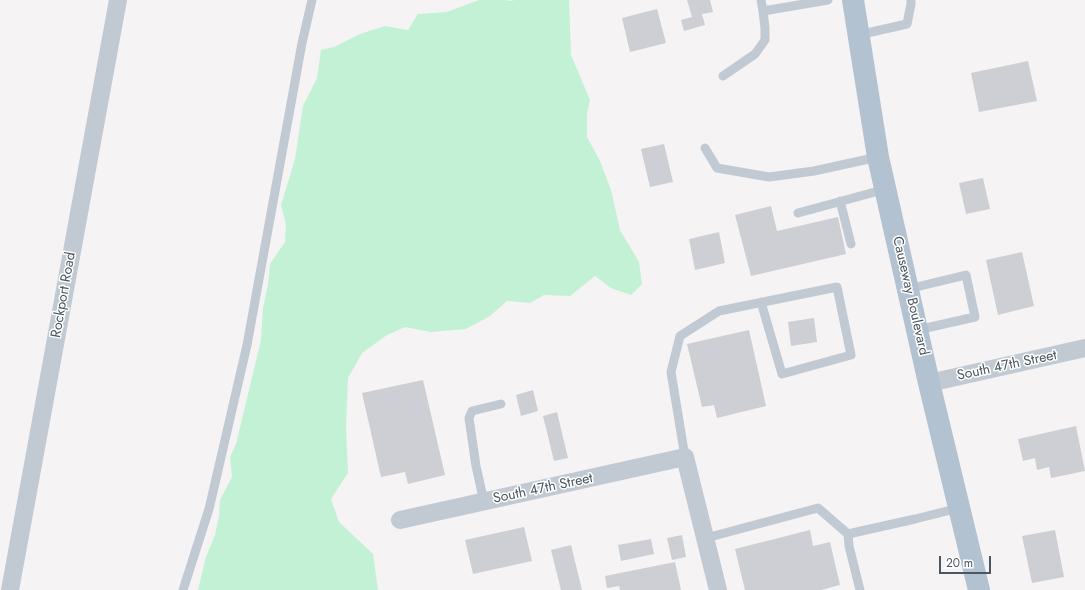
<!DOCTYPE html>
<style>
body{margin:0}
#map{position:relative;width:1085px;height:590px;overflow:hidden;background:#f5f3f3;font-family:Jost,sans-serif}
canvas{display:block}
.scale{position:absolute;left:939px;top:556px;width:52px;height:18px;box-sizing:border-box;border:2px solid #4a5661;border-top:0;padding-left:5px;font-size:12px;line-height:14px;white-space:nowrap;color:#4a5661;-webkit-text-stroke:3px #fff;paint-order:stroke}
</style>
<div id="map">
<canvas width="1085" height="590"></canvas>
<div class="scale">20 m</div>
</div>
<script>
const c = document.querySelector('canvas').getContext('2d');
c.lineJoin = 'round';
function fill(path, color) { c.fillStyle = color; c.fill(path, 'evenodd'); }
const toPath = rows => new Path2D(rows.map(r => 'M' + r).join(''));
function strokePath(path, color, width, dash) { c.strokeStyle = color; c.lineWidth = width; c.lineCap = dash ? 'butt' : 'round'; c.setLineDash(dash || []); c.stroke(path); }
function label(font, color, halo, rows, align = 'center') {
  c.font = font + ' Jost,sans-serif'; c.lineWidth = 3; c.setLineDash([]); c.textBaseline = 'middle'; c.strokeStyle = halo; c.fillStyle = color; for (const [text, x, y, turn = 0] of rows) {
    c.save(); c.translate(x, y); c.rotate((+turn || 0) * Math.PI / 180); c.textAlign = isNaN(turn) ? turn : align; if (halo) c.strokeText(text, 0, 0); c.fillText(text, 0, 0); c.restore();
  }
}
const green = toPath([
 [479,0,504,0,511,1,514,0,569,0,571,55,590,100,587,114,587,137,600,161,611,190,620,230,639,262,642,284,631,295,611,288,595,276,570,296,544,295,530,303,507,301,490,316,466,329,431,332,405,327,387,335,362,353,348,378,346,426,348,473,331,499,339,522,373,554,378,590,198,590,206,557,215,535,219,516,220,500,232,477,230,457,236,444,261,340,263,308,268,284,270,264,285,242,286,224,281,205,295,159,303,106,317,78,321,50,334,47,360,34,385,26,408,30,418,14,447,12]
]);
const building = toPath([
 [687,0,710,0,713,12,702,14,705,25,684,31,681,20,692,17],
 [657,9,666,43,630,52,622,18],
 [1028,61,1037,101,979,112,971,73],
 [664,144,673,182,650,187,641,149],
 [983,178,990,209,966,214,959,183],
 [771,206,777,231,838,217,846,254,751,276,735,215],
 [719,232,725,263,695,270,689,239],
 [1022,252,1034,306,998,315,986,260],
 [814,318,817,342,791,346,788,322],
 [749,330,766,406,717,418,714,405,702,407,687,344],
 [423,380,445,475,408,484,405,472,381,477,362,393],
 [533,390,538,411,521,416,516,395],
 [557,412,568,458,554,461,543,416],
 [1076,426,1085,471,1051,478,1049,467,1037,470,1035,458,1023,461,1018,439],
 [524,527,532,561,473,574,465,540],
 [810,530,813,546,830,542,840,585,821,590,745,590,735,549],
 [1055,530,1064,577,1032,583,1022,536],
 [682,535,686,557,672,560,667,538],
 [651,539,654,554,621,561,618,545],
 [571,545,582,590,561,590,551,550],
 [675,562,681,590,620,590,619,586,607,588,605,576]
]);
const service = toPath([
 [761,0,763,11],
 [858,35,907,24,911,4,911,0],
 [723,76,755,54,765,40,765,28,763,11,828,0],
 [705,148,717,168,769,177,814,171,878,157],
 [840,201,851,244],
 [798,213,886,189],
 [908,289,966,275,975,317,917,330],
 [685,457,671,372,680,336,719,311,837,287,851,355,782,374,761,302],
 [484,502,476,466,469,418,472,411,501,404],
 [848,534,849,546,860,590],
 [706,538,818,508,848,534,915,519,959,508],
 [183,590,209,509,247,345,302,43,312,0]
]);
const minor = toPath([
 [929,383,1085,348],
 [400,520,685,457,718,590],
 [10,590,118,0]
]);
const primary = toPath([
 [853,0,878,157,929,383,979,590]
]);
const streetNames = [
 ["Rockport Road",64,295,-80],
 ["Causeway Boulevard",910,296,77],
 ["South 47th Street",1007,366,-12],
 ["South 47th Street",543,489,-12]
];
fill(green, '#c3f1d5');
fill(building, '#cdcfd5');
strokePath(service, '#c1cad2', 9);
strokePath(minor, '#c1cad2', 18);
strokePath(primary, '#b3c2d1', 22);
label('14px', '#4a5661', '#fff', streetNames);
</script>
